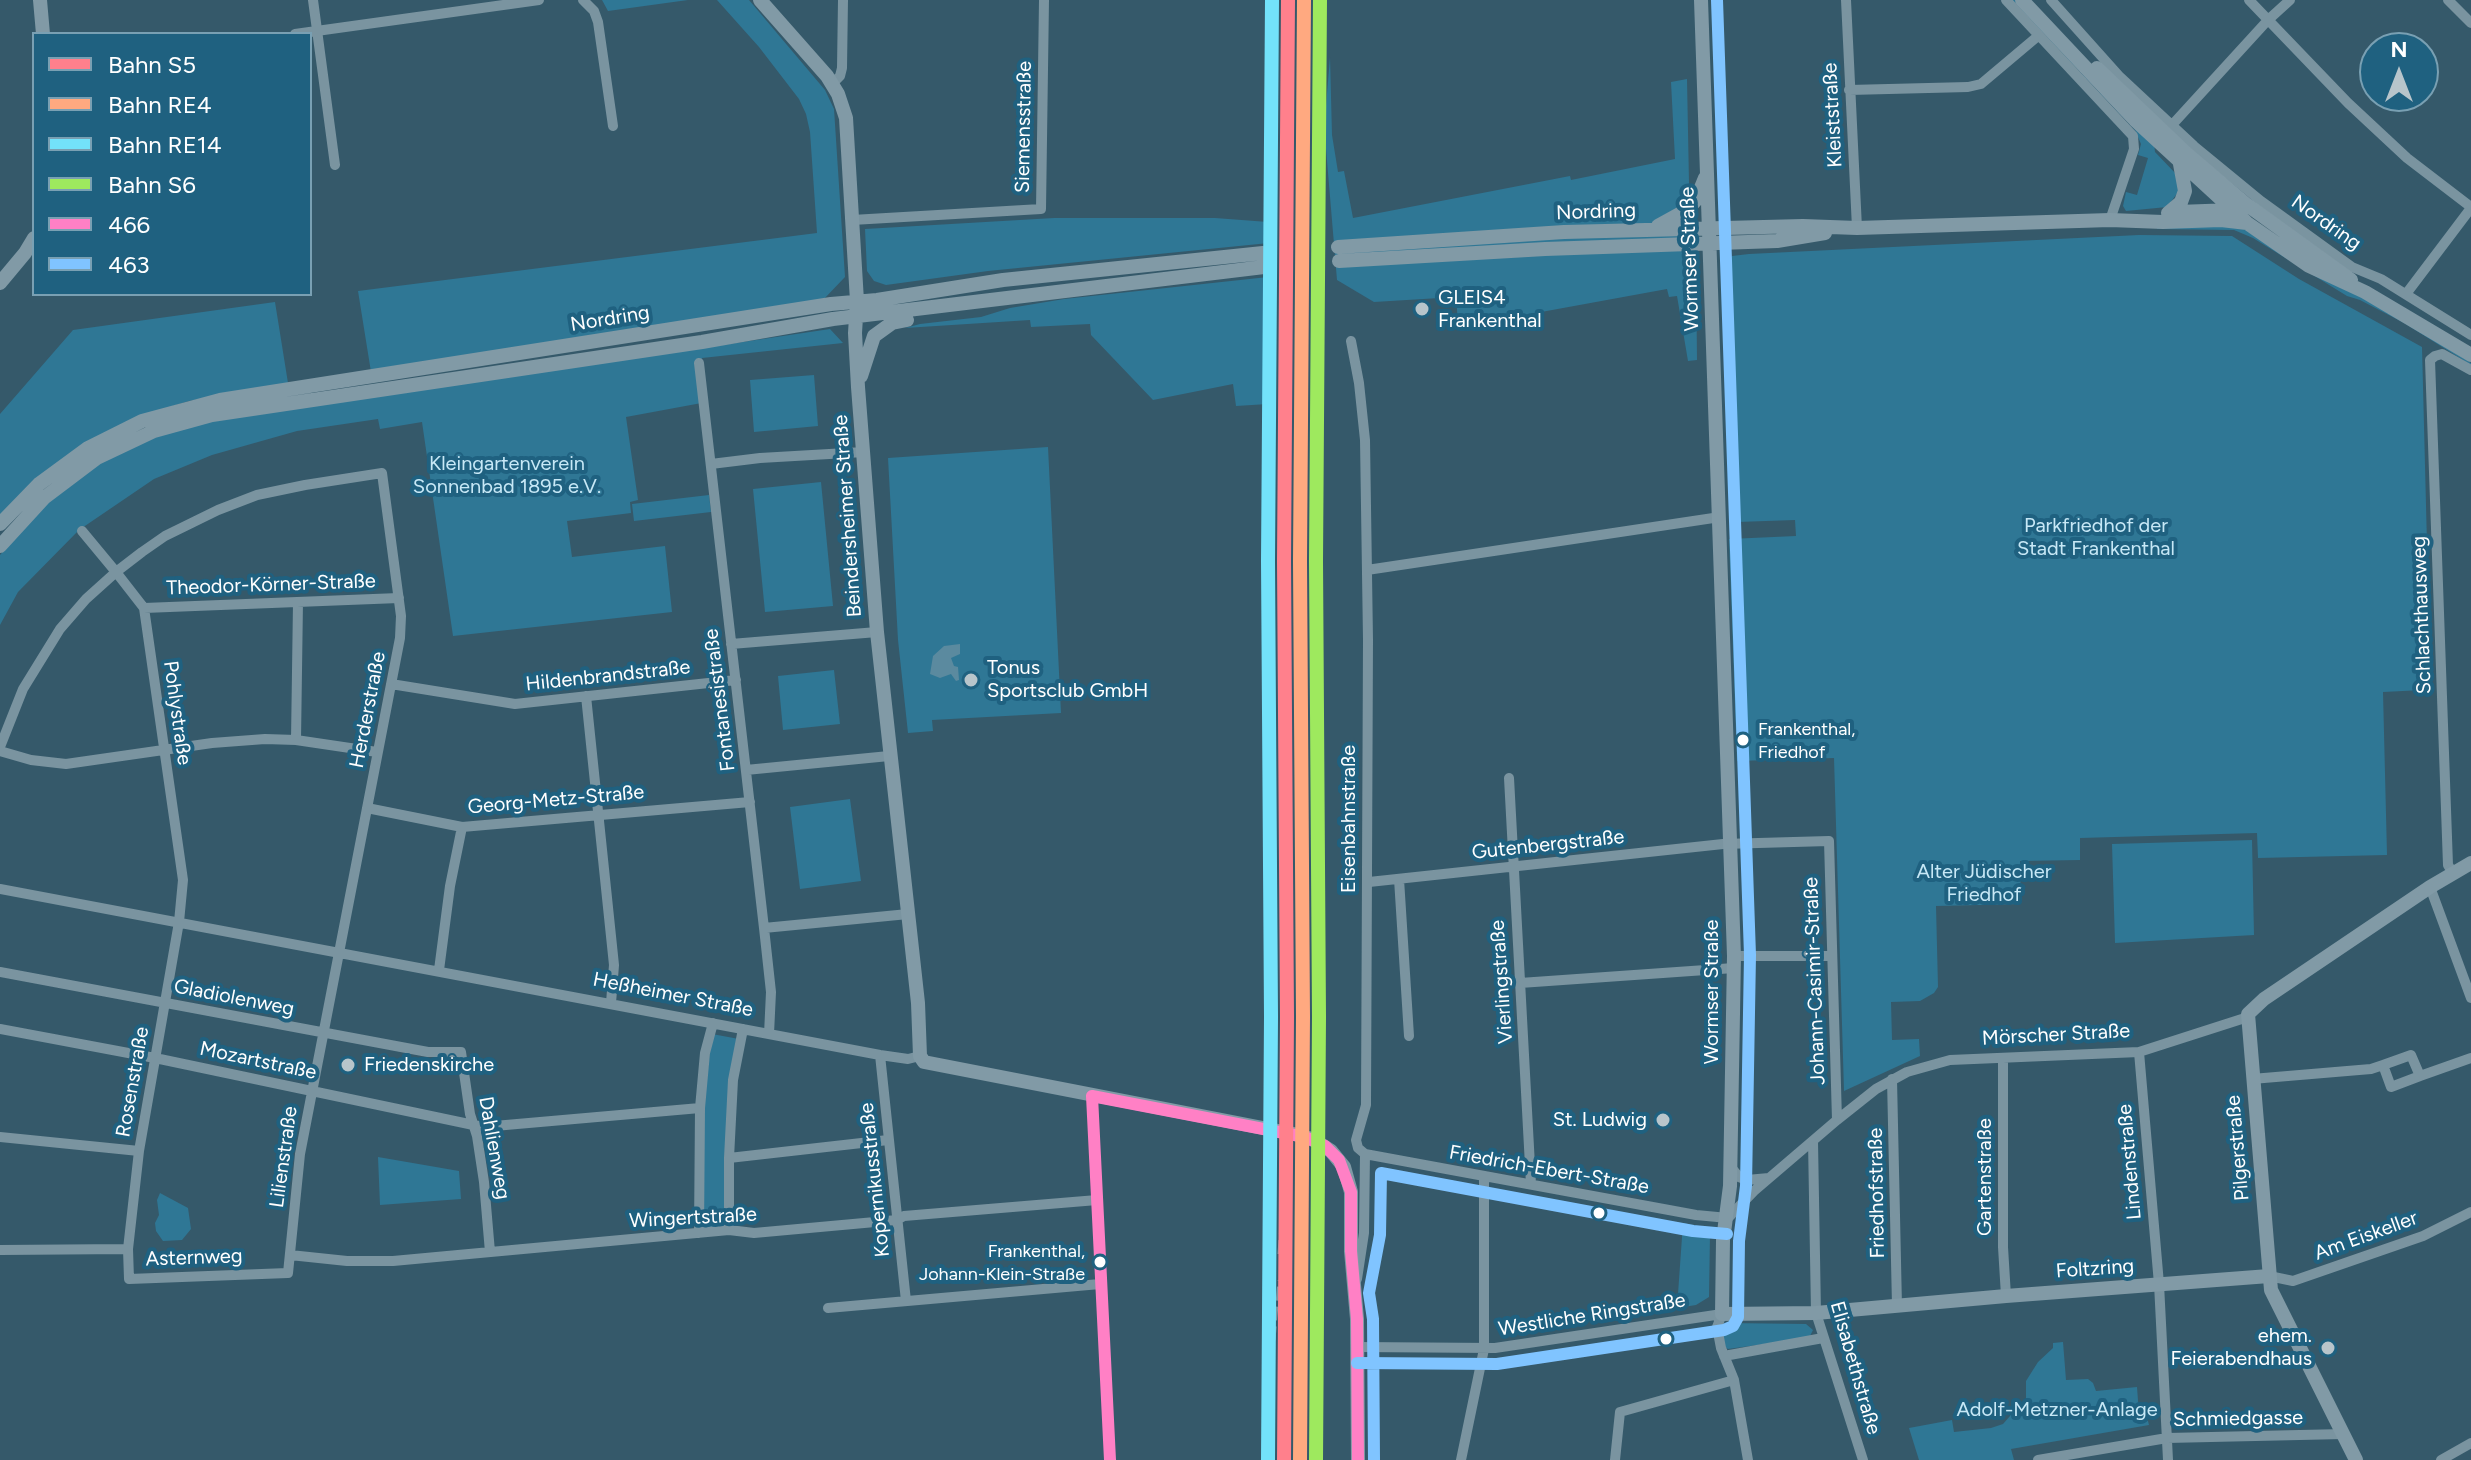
<!DOCTYPE html>
<meta charset="utf-8">
<style>
body{margin:0}
#map{position:relative;width:2471px;height:1460px;overflow:hidden;background:#35596a;font-family:Figtree,sans-serif}
canvas{display:block}
.legend{position:absolute;left:32px;top:32px;width:280px;height:264px;box-sizing:border-box;background:#1f6180;border:2px solid #79a0b3;margin:0;padding:10px 14px;list-style:none;font-size:24px;color:#fff}
.legend li{display:flex;align-items:center;gap:16px;height:40px}
.legend b{width:40px;border:2px solid #79a0b3}
.north{position:absolute;left:2359px;top:32px;width:80px;height:80px;box-sizing:border-box;background:#1f6180;border:2px solid #79a0b3;border-radius:50%;rotate:0deg;font-size:22px;font-weight:700;line-height:32px;text-align:center;color:#fff}
.north::after{content:'';display:block;margin:auto;width:28px;height:36px;background:#b8c5cb;clip-path:polygon(50% 0,100% 100%,50% 72%,0 100%)}
</style>
<div id="map">
<canvas width="2471" height="1460"></canvas>
<ul class="legend">
<li><b style="height:10px;background:#ff808c"></b>Bahn S5</li>
<li><b style="height:10px;background:#ffa980"></b>Bahn RE4</li>
<li><b style="height:10px;background:#73e2fa"></b>Bahn RE14</li>
<li><b style="height:10px;background:#9ee95e"></b>Bahn S6</li>
<li><b style="height:10px;background:#ff80c5"></b>466</li>
<li><b style="height:10px;background:#80c4ff"></b>463</li>
</ul>
<div class="north">N</div>
</div>
<script>
const c = document.querySelector('canvas').getContext('2d');
c.lineJoin = 'round';
function fill(path, color) { c.fillStyle = color; c.fill(path, 'evenodd'); }
const toPath = rows => new Path2D(rows.map(r => 'M' + r).join(''));
function strokePath(path, color, width, dash) { c.strokeStyle = color; c.lineWidth = width; c.lineCap = dash ? 'butt' : 'round'; c.setLineDash(dash || []); c.stroke(path); }
function label(font, color, halo, rows, align = 'center') {
  c.font = font + ' Figtree,sans-serif'; c.lineWidth = 8; c.setLineDash([]); c.textBaseline = 'middle'; c.strokeStyle = halo; c.fillStyle = color; for (const [text, x, y, turn = 0] of rows) {
    c.save(); c.translate(x, y); c.rotate((+turn || 0) * Math.PI / 180); c.textAlign = isNaN(turn) ? turn : align; if (halo) c.strokeText(text, 0, 0); c.fillText(text, 0, 0); c.restore();
  }
}
const green = toPath([
 [602,0,688,0,608,11],
 [717,0,749,0,825,90,834,109,845,277,823,300,371,372,358,291,817,233,810,132,806,114,799,99,759,47],
 [2012,0,2018,0,2154,143,2155,152,2177,175,2179,191,2167,207,2126,211,2123,206,2126,192,2137,195,2148,158,2138,155,2141,144,2135,130],
 [1330,57,1332,135,1338,172,1344,171,1353,218,1570,176,1571,180,1675,159,1671,82,1687,79,1689,183,1696,262,1697,360,1688,361,1677,296,1669,297,1667,289,1503,319,1458,323,1456,297,1374,302,1337,280,1326,149,1325,118],
 [1054,218,1215,218,1268,222,1269,243,988,271,886,285,874,281,867,271,865,229],
 [2157,223,2241,226,2405,321,2471,363,2471,365,2404,323,2360,300,2347,296,2253,238,2234,230,2157,229],
 [2139,235,2232,236,2299,279,2422,347,2428,584,2420,585,2423,690,2383,692,2387,855,2258,858,2257,833,2080,838,2080,860,2020,861,2021,904,1936,906,1938,987,1934,993,1920,1001,1891,1002,1892,1040,1919,1039,1920,1056,1844,1091,1834,758,1737,761,1729,539,1796,536,1795,520,1737,522,1730,259,1732,256,1749,254],
 [1268,277,1268,404,1236,406,1233,384,1153,400,1091,335,1090,324,1031,327,1030,320,905,328,920,324,981,317,1010,308,1064,299],
 [275,302,288,383,189,401,140,416,0,515,0,414,73,330],
 [830,329,843,343,702,358,707,402,626,417,638,500,630,502,631,513,567,521,572,557,665,546,672,612,453,636,422,422,380,429,378,419,297,431,212,455,154,479,79,530,18,592,0,625,0,555,20,530,47,503,99,463,156,436,212,421],
 [814,375,818,426,754,432,750,380],
 [1048,447,1061,713,932,720,933,731,908,733,898,640,888,458],
 [821,482,833,606,765,612,753,489],
 [709,495,711,512,634,521,632,504],
 [834,670,840,724,783,730,778,676],
 [850,799,861,881,800,889,790,807],
 [2252,840,2254,935,2115,943,2112,844],
 [712,1034,739,1039,727,1227,701,1229,703,1112],
 [378,1157,459,1171,461,1199,380,1205],
 [160,1193,188,1208,191,1229,182,1240,163,1241,156,1231,155,1223,159,1215,157,1200],
 [1683,1223,1698,1226,1710,1234,1709,1297,1696,1305,1677,1308],
 [1725,1323,1806,1324,1813,1330,1809,1338,1728,1349,1722,1345,1722,1325],
 [2063,1342,2066,1380,2088,1379,2093,1383,2096,1391,2137,1387,2139,1414,2148,1421,2149,1425,2011,1449,2014,1460,1919,1460,1909,1428,1952,1420,1954,1432,1991,1428,2003,1424,2010,1416,2013,1405,2026,1403,2026,1381,2038,1362,2053,1348,2053,1343]
]);
const water = toPath([
 [960,644,960,654,951,658,954,666,958,667,959,680,956,681,951,674,940,678,930,674,933,656,944,646]
]);
const street = toPath([
 [313,0,335,165],
 [583,0,594,11,598,22,613,126],
 [1846,0,1857,228],
 [2006,0,2133,136,2134,149,2110,220],
 [2051,0,2120,77,2194,146,2261,201,2352,267,2381,279,2471,335],
 [2249,0,2348,103,2407,158,2471,207],
 [2448,0,2471,23],
 [295,34,539,0],
 [832,84,840,76,842,68,843,0],
 [1849,90,1968,87,1981,84,2038,36],
 [2172,125,2268,20,2290,0],
 [852,220,1041,209,1044,0],
 [2406,294,2471,208],
 [1351,341,1359,383,1365,440,1368,640,1366,1105,1356,1140,1358,1148,1365,1154,1364,1233,1357,1279],
 [699,363,764,928,771,992,769,1034],
 [711,464,760,458,864,452],
 [1367,570,1720,517],
 [144,608,399,598],
 [731,644,877,632],
 [391,684,515,704,736,680],
 [586,696,614,965,611,1003],
 [296,740,298,602],
 [0,747,23,689,60,629,86,599,116,572,142,552,165,536,218,510,257,495,305,485,382,473,401,616,400,638,300,1154,288,1273,129,1279,128,1249,139,1151,179,922,183,880,144,608,116,572,82,531],
 [0,751,31,760,66,764,212,743,265,739,296,740,377,752],
 [746,770,889,756],
 [1509,778,1531,1184],
 [367,808,462,827,750,802],
 [2453,873,2448,865,2430,360,2435,356,2442,354,2471,370],
 [1399,879,1409,1036],
 [1369,882,1723,844,1829,841,1837,1120],
 [2430,887,2471,998],
 [0,889,880,1055,908,1059,920,1056],
 [764,928,908,914],
 [1734,956,1832,956],
 [439,970,450,886,462,827],
 [0,972,401,1047,428,1052,461,1052,470,1114,477,1136,484,1182,490,1252],
 [1520,983,1734,968],
 [0,1029,155,1058,483,1127,700,1108],
 [2139,1052,2159,1284,2168,1460],
 [880,1055,906,1301],
 [2003,1058,2003,1247,2006,1296],
 [2383,1065,2411,1055,2420,1076,2471,1058],
 [1892,1079,1897,1306],
 [2252,1079,2371,1069,2383,1065,2391,1087,2420,1076],
 [1092,1096,1110,1460],
 [0,1137,139,1151],
 [1813,1141,1816,1313,1863,1460],
 [1365,1154,1696,1215,1728,1218,1754,1191,1837,1120,1876,1089,1907,1072,1950,1060,2139,1052,2248,1017],
 [729,1158,888,1140],
 [1731,1167,1739,1177,1747,1180,1769,1178],
 [729,1230,729,1158,733,1080,743,1029],
 [699,1233,700,1108,705,1053,713,1023],
 [0,1250,128,1249],
 [290,1255,347,1261,393,1261,729,1230,754,1233,897,1220,904,1216,1097,1200],
 [2269,1276,2293,1281,2423,1236,2471,1212],
 [828,1308,1100,1284],
 [1722,1314,1717,1327,1721,1348,1734,1380,1748,1460],
 [1357,1347,1495,1348,1722,1314],
 [1724,1356,1823,1338],
 [1461,1460,1484,1349,1484,1176],
 [1615,1460,1620,1412,1734,1380],
 [2038,1460,2167,1438,2344,1434],
 [2441,1460,2471,1443]
]);
const secondary = toPath([
 [40,0,43,34],
 [760,0,827,76,838,94,846,118,857,301,855,333,858,387,877,632,918,1003,920,1056,924,1062,1299,1135,1314,1140,1331,1151,1344,1167,1351,1192,1351,1251,1357,1319,1358,1460],
 [1701,0,1734,956,1730,1186,1723,1240,1722,1314,1816,1313,2006,1296,2269,1276],
 [2022,0,2135,120,2247,223,2309,266,2365,292,2471,355],
 [2097,68,2186,153,2246,204,2351,280],
 [2178,212,2233,210],
 [2168,213,2181,202,2185,191,2180,164],
 [1658,226,1687,210,1696,200,1705,178],
 [1338,247,1564,232,1646,230,1803,226,1857,228,2110,220,2163,222,2221,220,2247,223],
 [1339,261,1545,249,1777,241,1825,233],
 [0,283,25,253,34,238],
 [861,376,874,336,892,323,907,320],
 [0,524,39,484,88,448,142,421,220,400,831,304,877,300,1003,280,1263,253],
 [0,546,44,498,97,458,154,431,212,415,702,342,833,319,1264,267],
 [2356,1460,2271,1290,2248,1014,2264,999,2430,887,2471,863]
]);
const rail = toPath([
 [1279,1254,1286,1151],
 [1264,1460,1279,1280]
]);
const bus1 = toPath([
 [1092,1096,1305,1137,1325,1146,1339,1160,1351,1192,1351,1251,1357,1319,1358,1460],
 [1092,1096,1110,1460]
]);
const bus2 = toPath([
 [1357,1363,1497,1364,1724,1330,1733,1326,1738,1317,1739,1241,1746,1186,1750,955,1717,0],
 [1374,1460,1373,1319,1369,1293,1380,1235,1381,1173,1693,1231,1727,1234]
]);
const rail1 = toPath([
 [1284,1460,1287,1017,1284,561,1288,0]
]);
const rail2 = toPath([
 [1300,1460,1303,1017,1300,561,1304,0]
]);
const rail3 = toPath([
 [1268,1460,1271,1017,1268,561,1272,0]
]);
const rail4 = toPath([
 [1316,1460,1319,1017,1316,561,1320,0]
]);
const markers = [
 [1422,309,8,"#b8c5cb"],
 [971,680,8,"#b8c5cb"],
 [1743,740,7,"#fff"],
 [348,1065,8,"#b8c5cb"],
 [1663,1120,8,"#b8c5cb"],
 [1599,1213,7,"#fff"],
 [1100,1262,7,"#fff"],
 [1666,1339,7,"#fff"],
 [2328,1348,8,"#b8c5cb"]
];
const busNames = [
 ["Frankenthal,",1758,730],
 ["Friedhof",1758,753],
 ["Frankenthal,",1085,1252,"right"],
 ["Johann-Klein-Straße",1085,1275,"right"]
];
const streetNames = [
 ["Kleiststraße",1833,115,-93],
 ["Siemensstraße",1024,127,-89],
 ["Nordring",1596,212,-2],
 ["Nordring",2326,223,35],
 ["Wormser Straße",1690,259,-92],
 ["Nordring",610,319,-9],
 ["Beindersheimer Straße",848,516,-94],
 ["Theodor-Körner-Straße",271,585,-2],
 ["Schlachthausweg",2422,615,-92],
 ["Hildenbrandstraße",608,676,-6],
 ["Fontanesistraße",720,700,-97],
 ["Herderstraße",368,710,-79],
 ["Pohlystraße",177,713,82],
 ["Georg-Metz-Straße",556,800,-5],
 ["Eisenbahnstraße",1349,819,-90],
 ["Gutenbergstraße",1548,845,-6],
 ["Johann-Casimir-Straße",1815,981,-92],
 ["Vierlingstraße",1502,982,-94],
 ["Wormser Straße",1712,992,-90],
 ["Heßheimer Straße",673,995,11],
 ["Gladiolenweg",234,998,11],
 ["Mörscher Straße",2056,1035,-3],
 ["Mozartstraße",258,1061,12],
 ["Rosenstraße",133,1082,-80],
 ["Dahlienweg",494,1148,80],
 ["Pilgerstraße",2238,1148,-95],
 ["Lilienstraße",284,1157,-82],
 ["Lindenstraße",2130,1162,-95],
 ["Friedrich-Ebert-Straße",1549,1170,10],
 ["Gartenstraße",1985,1177,-90],
 ["Kopernikusstraße",875,1180,-96],
 ["Friedhofstraße",1877,1193,-91],
 ["Wingertstraße",693,1218,-3],
 ["Am Eiskeller",2366,1236,-20],
 ["Asternweg",194,1258,-2],
 ["Foltzring",2095,1269,-4],
 ["Westliche Ringstraße",1592,1315,-9],
 ["Elisabethstraße",1855,1368,74],
 ["Schmiedgasse",2238,1419,-1]
];
const poiNames = [
 ["GLEIS4",1438,298],
 ["Frankenthal",1438,321],
 ["Tonus",987,668],
 ["Sportsclub GmbH",987,691],
 ["Friedenskirche",364,1065],
 ["St. Ludwig",1647,1120,"right"],
 ["ehem.",2312,1336,"right"],
 ["Feierabendhaus",2312,1359,"right"]
];
const parkNames = [
 ["Kleingartenverein",507,464],
 ["Sonnenbad 1895 e.V.",507,487],
 ["Parkfriedhof der",2096,526],
 ["Stadt Frankenthal",2096,549],
 ["Alter Jüdischer",1984,872],
 ["Friedhof",1984,895],
 ["Adolf-Metzner-Anlage",2057,1410]
];
fill(green, '#2f7795');
fill(water, '#5b8a9f');
strokePath(street, '#7a94a0', 10);
strokePath(secondary, '#819aa6', 14);
strokePath(rail, '#7c94a0', 3, [14, 6]);
strokePath(bus1, '#ff80c5', 12);
strokePath(bus2, '#80c4ff', 12);
strokePath(rail1, '#ff808c', 14);
strokePath(rail2, '#ffa980', 14);
strokePath(rail3, '#73e2fa', 14);
strokePath(rail4, '#9ee95e', 14);
for (const [x, y, r, color] of markers) { const dot = new Path2D(); dot.arc(x, y, r, 0, 2 * Math.PI); c.fillStyle = color; c.fill(dot); strokePath(dot, '#1f6180', 3); }
label('18px', '#fff', '#1f6180', busNames, 'left');
label('20px', '#fff', '#1f6180', streetNames);
label('20px', '#fff', '#1f6180', poiNames, 'left');
label('20px', '#c7e8f6', '#1f6180', parkNames);
</script>
